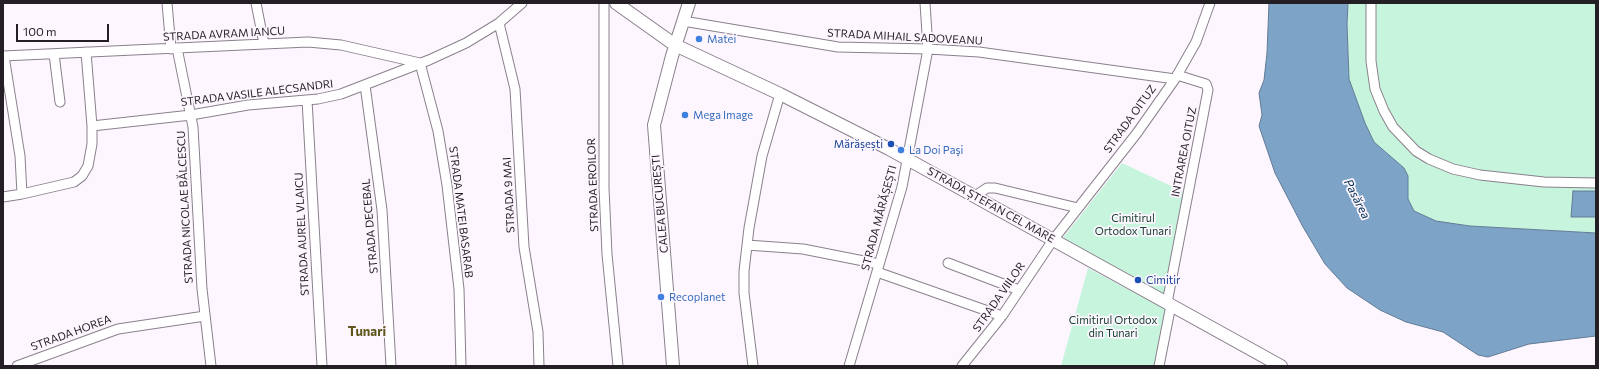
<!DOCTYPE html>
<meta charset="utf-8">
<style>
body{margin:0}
#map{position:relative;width:1599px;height:369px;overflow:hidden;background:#fdf6ff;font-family:Commissioner,sans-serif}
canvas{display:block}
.frame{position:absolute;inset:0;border:4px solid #231f24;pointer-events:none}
.scale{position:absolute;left:16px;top:24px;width:93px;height:18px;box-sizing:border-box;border:2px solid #231f24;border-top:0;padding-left:5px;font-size:12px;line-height:14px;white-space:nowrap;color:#231f24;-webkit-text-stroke:3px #fdf6ff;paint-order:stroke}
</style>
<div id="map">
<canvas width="1599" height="369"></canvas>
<div class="frame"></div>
<div class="scale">100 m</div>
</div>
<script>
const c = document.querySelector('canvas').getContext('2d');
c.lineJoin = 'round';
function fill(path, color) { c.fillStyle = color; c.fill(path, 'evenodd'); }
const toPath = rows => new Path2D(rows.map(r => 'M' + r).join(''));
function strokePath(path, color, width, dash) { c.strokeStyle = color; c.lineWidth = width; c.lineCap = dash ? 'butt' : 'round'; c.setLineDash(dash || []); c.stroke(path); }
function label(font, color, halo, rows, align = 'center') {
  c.font = font + ' Commissioner,sans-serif'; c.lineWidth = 3.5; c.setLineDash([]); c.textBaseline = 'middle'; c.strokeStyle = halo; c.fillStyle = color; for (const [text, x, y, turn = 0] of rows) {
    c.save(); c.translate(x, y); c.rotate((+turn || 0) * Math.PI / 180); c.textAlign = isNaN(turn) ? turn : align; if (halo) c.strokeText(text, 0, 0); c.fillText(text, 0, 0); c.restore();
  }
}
const green = toPath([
 [1348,3,1596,3,1596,233,1470,226,1436,221,1414,211,1408,199,1408,176,1404,168,1374,142,1365,123,1349,79,1347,24],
 [1122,163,1186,193,1166,297,1062,239],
 [1088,268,1165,309,1154,366,1061,366]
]);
const water = toPath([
 [1269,3,1348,3,1347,24,1349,79,1365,123,1374,142,1404,168,1408,176,1408,199,1414,211,1436,221,1470,226,1596,233,1596,336,1529,344,1488,357,1478,355,1443,332,1406,322,1380,310,1347,288,1325,264,1303,227,1275,173,1259,126,1262,115,1259,93,1264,80,1267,53,1269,3],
 [1573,191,1596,191,1596,217,1571,217,1573,191]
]);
const minor = toPath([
 [167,3,171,49],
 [256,3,264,44],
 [604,3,604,188,607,254,618,366],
 [1371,3,1371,61,1375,89,1384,111,1393,127,1416,151,1429,159,1453,169,1480,175,1544,182,1596,183],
 [683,21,838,47,928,49,979,52,1175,79],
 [499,23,515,89,524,247,538,332,539,366],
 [177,48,193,127,202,289,211,366],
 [54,54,60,102],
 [3,56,308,42,341,45,420,63,438,131,447,185,459,289,461,366],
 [4,56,20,156,22,194],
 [365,85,382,210,391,366],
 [307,100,322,366],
 [92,126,191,115,248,105,318,99,341,94,429,60,466,43,499,23,522,3],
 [975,196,987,188,995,188,1078,208],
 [3,197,22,194,74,182,82,176,88,166,92,144,92,126,86,52],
 [747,245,803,249,879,264],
 [948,263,1019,290],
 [877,272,1002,316],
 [1167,303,1208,90,1206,84,1177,75],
 [17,366,118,329,205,316],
 [753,366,744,293,744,271,749,228,762,156,780,94],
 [849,366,902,187,928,49,925,3],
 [962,366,1002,316,1053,240,1137,133,1175,79,1196,42,1210,3],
 [1159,366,1171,305]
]);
const major = toPath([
 [616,3,675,45,780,94,889,149,1281,366],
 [673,366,654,125,672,56,689,3]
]);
const markers = [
 [699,39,4,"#3f7fe0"],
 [685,115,4,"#3f7fe0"],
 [891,144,4,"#1a4fb4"],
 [901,150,4,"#3f7fe0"],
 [1138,280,4,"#1a4fb4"],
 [661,297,4,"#3f7fe0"]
];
const streetNames = [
 ["STRADA AVRAM IANCU",224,34,-3],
 ["STRADA MIHAIL SADOVEANU",905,37,3],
 ["STRADA VASILE ALECSANDRI",257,93,-7],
 ["STRADA OITUZ",1130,119,-54],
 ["INTRAREA OITUZ",1184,152,-79],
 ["STRADA EROILOR",593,185,-92],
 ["STRADA 9 MAI",509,195,-93],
 ["CALEA BUCUREȘTI",660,204,-95],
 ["STRADA ȘTEFAN CEL MARE",991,205,29],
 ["STRADA NICOLAE BĂLCESCU",185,207,-93],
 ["STRADA MATEI BASARAB",461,212,83],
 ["STRADA MĂRĂȘEȘTI",879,218,-75],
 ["STRADA DECEBAL",370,226,-95],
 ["STRADA AUREL VLAICU",302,234,-93],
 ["STRADA VIILOR",999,297,-55],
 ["STRADA HOREA",71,333,-20]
];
const shopNames = [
 ["Matei",707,39],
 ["Mega Image",693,115],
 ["La Doi Paşi",909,150],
 ["Recoplanet",669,297]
];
const transitNames = [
 ["Mărășești",883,144],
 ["Cimitir",1146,280,"left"]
];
const parkNames = [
 ["Cimitirul",1133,218],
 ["Ortodox Tunari",1133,231],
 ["Cimitirul Ortodox",1113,320],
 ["din Tunari",1113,333]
];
const waterNames = [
 ["Pasărea",1357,199,63]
];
const quarterNames = [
 ["Tunari",367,332]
];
fill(green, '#c7f4dc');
fill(water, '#7da3c7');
strokePath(water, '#627b96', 1);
strokePath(minor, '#8a808d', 11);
strokePath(major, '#8a808d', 14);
strokePath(minor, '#fff', 9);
strokePath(major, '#fff', 12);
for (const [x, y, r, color] of markers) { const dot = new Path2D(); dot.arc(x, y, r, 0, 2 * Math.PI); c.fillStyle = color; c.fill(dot); strokePath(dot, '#fdf6ff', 1.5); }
label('11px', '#231f24', '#fdf6ff', streetNames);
label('11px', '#366cbe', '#fdf6ff', shopNames, 'left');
label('11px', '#164399', '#fdf6ff', transitNames, 'right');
label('11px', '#14402d', '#fdf6ff', parkNames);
label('italic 12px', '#002d50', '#fdf6ff', waterNames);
label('bold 13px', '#60571b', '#fdf6ff', quarterNames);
</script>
